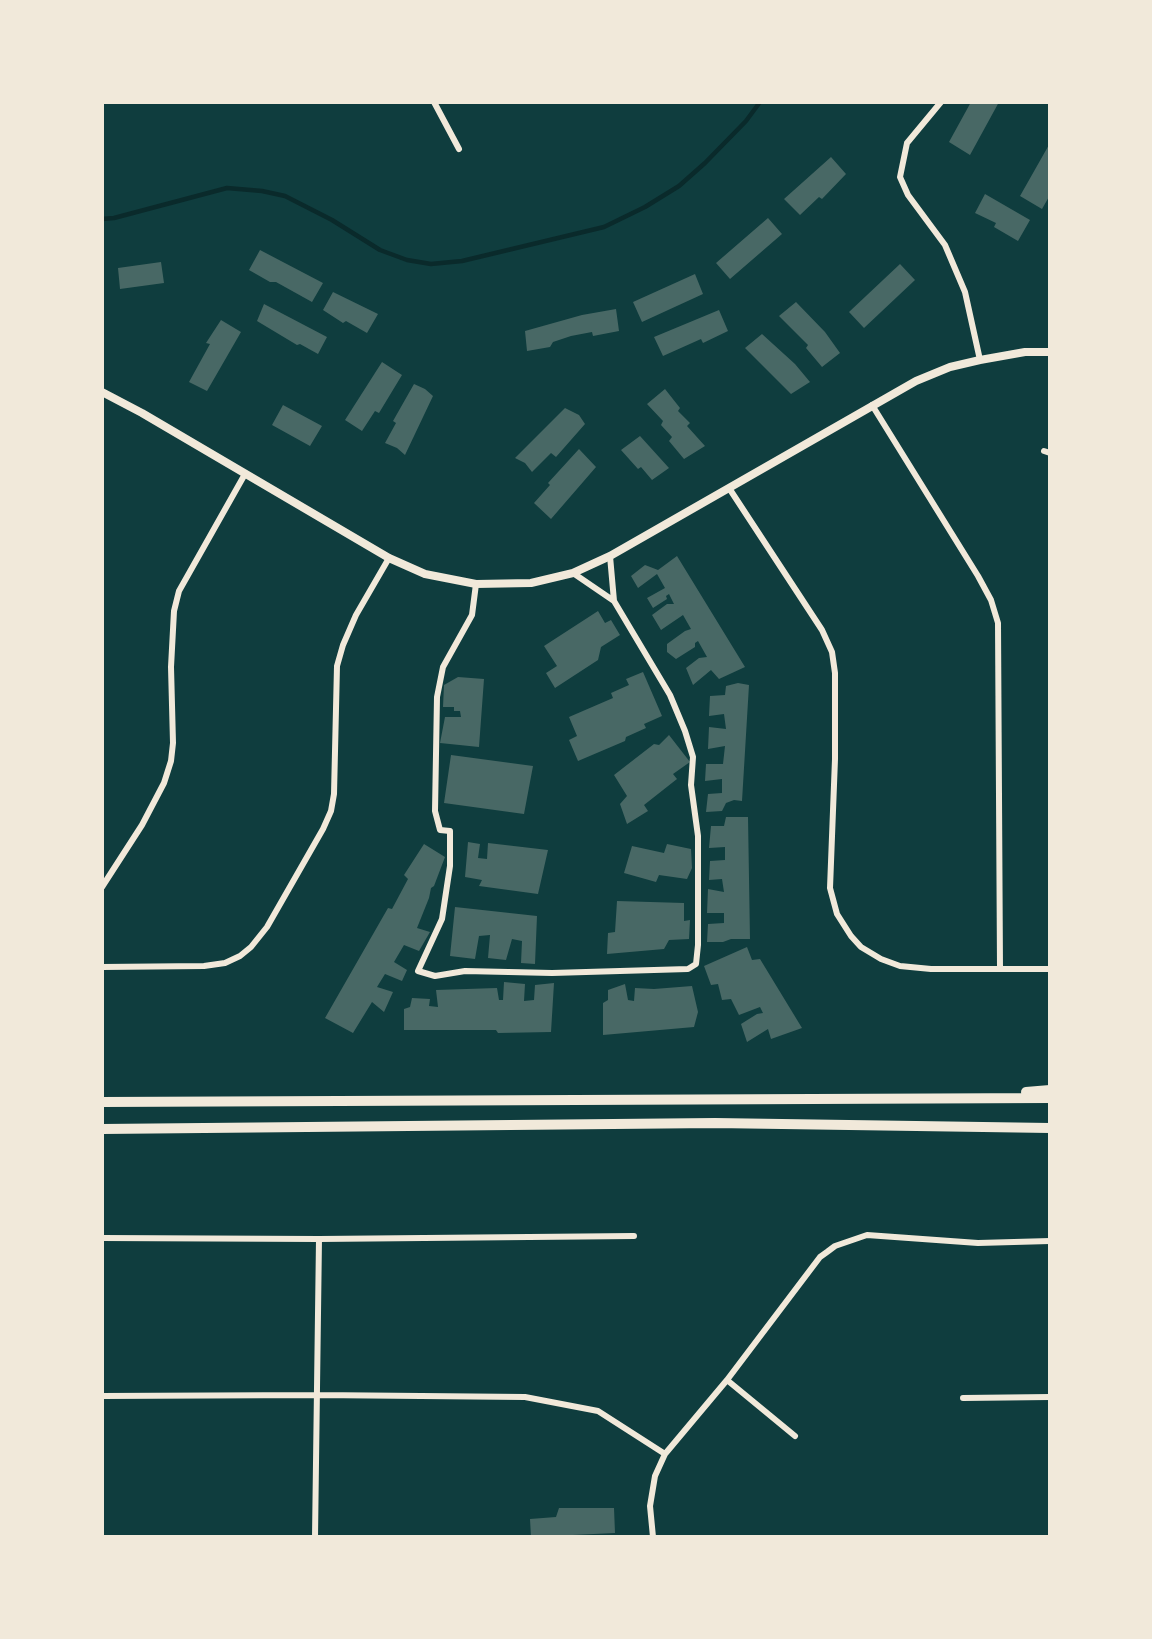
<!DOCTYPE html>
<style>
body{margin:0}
#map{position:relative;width:1152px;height:1639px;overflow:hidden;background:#0f3d3e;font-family:"Public Sans",sans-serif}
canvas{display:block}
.frame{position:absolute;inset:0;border:104px solid #f1e9da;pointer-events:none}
</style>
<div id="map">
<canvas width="1152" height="1639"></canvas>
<div class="frame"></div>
</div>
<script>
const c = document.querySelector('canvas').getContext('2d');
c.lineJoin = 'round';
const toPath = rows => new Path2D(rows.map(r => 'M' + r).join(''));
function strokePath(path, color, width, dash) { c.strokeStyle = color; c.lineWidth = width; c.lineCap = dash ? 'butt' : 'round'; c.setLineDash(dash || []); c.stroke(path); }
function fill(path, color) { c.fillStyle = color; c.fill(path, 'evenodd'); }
const stream = toPath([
 [102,219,114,218,227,188,262,191,285,196,332,220,380,250,407,260,431,264,462,261,604,227,645,207,679,186,705,163,746,121,760,102]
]);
const building = toPath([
 [971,102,999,102,970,155,949,142],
 [1050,143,1050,195,1042,209,1020,196],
 [831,157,846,174,822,199,819,197,800,215,784,199],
 [985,194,1030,220,1018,241,994,227,996,223,975,213],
 [768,218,782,234,730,279,716,263],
 [260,250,323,283,312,302,276,282,270,282,249,270],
 [161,262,164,283,120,289,118,268],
 [900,264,915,280,864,328,849,312],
 [695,274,703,294,642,322,633,302],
 [333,292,378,314,367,333,346,321,343,323,323,310],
 [796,302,825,332,840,353,822,367,806,348,808,345,779,316],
 [264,304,327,337,318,354,300,344,297,345,257,321],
 [616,309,619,331,593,336,592,332,571,336,553,342,550,347,527,351,525,331,582,315],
 [719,310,728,331,703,343,701,339,663,356,654,337],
 [221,320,241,332,207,391,189,382,210,344,206,343],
 [762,334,795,364,810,382,791,394,745,348],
 [382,362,402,375,379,413,375,411,362,431,345,420],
 [414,384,425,389,433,396,405,455,397,448,385,443,396,423,393,421],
 [665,389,680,408,678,411,690,423,687,426,705,446,684,459,669,441,672,437,661,425,663,421,647,404],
 [283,405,322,426,310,446,272,425],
 [565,408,579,415,585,424,556,457,551,453,532,472,525,463,515,458],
 [640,436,669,468,652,480,641,467,638,469,621,450],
 [579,449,596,467,551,519,534,503,550,485,548,483],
 [677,556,745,667,719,679,711,670,693,685,686,668,699,658,707,657,698,641,695,643,695,647,676,659,667,652,667,644,685,631,691,629,683,615,661,630,652,615,667,604,674,604,669,594,666,596,667,599,653,608,647,598,665,588,657,574,638,588,631,576,645,565,658,570],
 [598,611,605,623,611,620,620,635,601,647,598,660,555,688,546,673,557,666,544,646],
 [643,672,662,716,644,724,646,728,626,737,625,741,578,761,569,740,577,736,569,717,613,698,611,693,629,685,626,679],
 [458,677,484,679,479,747,440,743,445,717,461,717,460,711,454,711,454,707,443,707,444,685],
 [738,683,749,685,742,801,734,800,726,803,722,811,706,812,708,794,722,793,722,779,705,781,706,764,723,764,725,746,708,749,709,727,726,729,724,714,709,716,710,696,725,695,726,686],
 [669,735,690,762,673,774,677,779,644,805,648,811,627,824,620,804,627,796,614,775,654,744,659,745],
 [451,755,533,766,524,814,444,803],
 [726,817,748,817,750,939,731,939,723,942,707,942,708,924,724,923,724,913,707,913,708,889,724,892,722,879,709,880,710,861,725,860,725,847,709,848,711,826,724,826],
 [468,842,480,844,478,858,487,859,488,843,548,850,538,894,479,886,482,880,465,877],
 [424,844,445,857,434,886,431,888,429,898,417,928,430,932,419,951,404,945,394,962,407,970,402,981,385,974,377,987,393,992,384,1012,372,1002,353,1033,325,1018,388,908,392,909,408,879,404,875],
 [667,844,691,849,692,868,687,879,659,875,656,882,624,873,632,846,664,853],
 [617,901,684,903,684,921,690,920,689,939,669,940,664,949,607,954,608,933,615,932],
 [455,907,537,916,535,964,521,963,522,941,512,939,506,960,488,958,490,935,479,936,475,959,450,956],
 [747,947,752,960,760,959,802,1028,771,1039,768,1029,747,1042,741,1024,757,1014,763,1013,760,1007,739,1015,731,999,722,1000,718,984,711,985,704,966],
 [504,982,525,984,524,1001,534,1000,535,985,554,983,551,1032,498,1033,496,1030,404,1030,404,1009,410,1007,412,998,430,999,429,1006,438,1007,436,990,497,988,499,1000,503,1000],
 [625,984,628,1000,634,1001,635,988,654,989,692,986,698,1012,694,1027,603,1035,603,1003,608,1000,608,990],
 [559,1508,614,1508,615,1533,531,1537,530,1519,556,1517]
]);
const minor = toPath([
 [434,102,459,149],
 [941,102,907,143,900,177,908,195,945,245,965,292,980,360],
 [872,405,978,576,991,600,998,623,1000,968],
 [1044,451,1050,453],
 [729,488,822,630,832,652,835,673,835,759,830,888,837,914,851,936,861,947,881,959,900,966,931,969,1050,969],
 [573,573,614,601],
 [476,584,472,615,443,667,437,697,435,811,440,830,450,831,450,866,442,919,418,971,435,976,465,971,552,973,688,969,696,964,698,945,698,836,691,785,693,757,685,731,670,695,614,601,610,556],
 [102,887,142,825,164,783,171,761,173,743,171,667,174,611,179,591,245,474],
 [102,967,204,966,225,963,240,956,251,947,267,927,323,829,331,811,334,794,337,666,343,645,356,615,389,558],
 [102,1238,319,1239,634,1236],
 [727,1380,795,1436],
 [102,1396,317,1395,525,1397,598,1411,665,1454],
 [963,1398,1050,1397],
 [315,1537,319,1239],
 [653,1537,650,1506,655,1476,665,1454,727,1380,820,1257,827,1252,835,1246,867,1235,978,1243,1050,1241]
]);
const tertiary = toPath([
 [102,392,142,413,389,558,425,574,476,584,531,583,573,573,610,556,916,381,950,367,980,360,1025,352,1050,352]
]);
const primary = toPath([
 [1026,1092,1050,1090],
 [102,1102,1050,1098],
 [102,1129,715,1123,1050,1128]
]);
strokePath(stream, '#0a2a2b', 4.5);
fill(building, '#486865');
strokePath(minor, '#f1e9da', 6);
strokePath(tertiary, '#f1e9da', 8);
strokePath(primary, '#f1e9da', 10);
</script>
